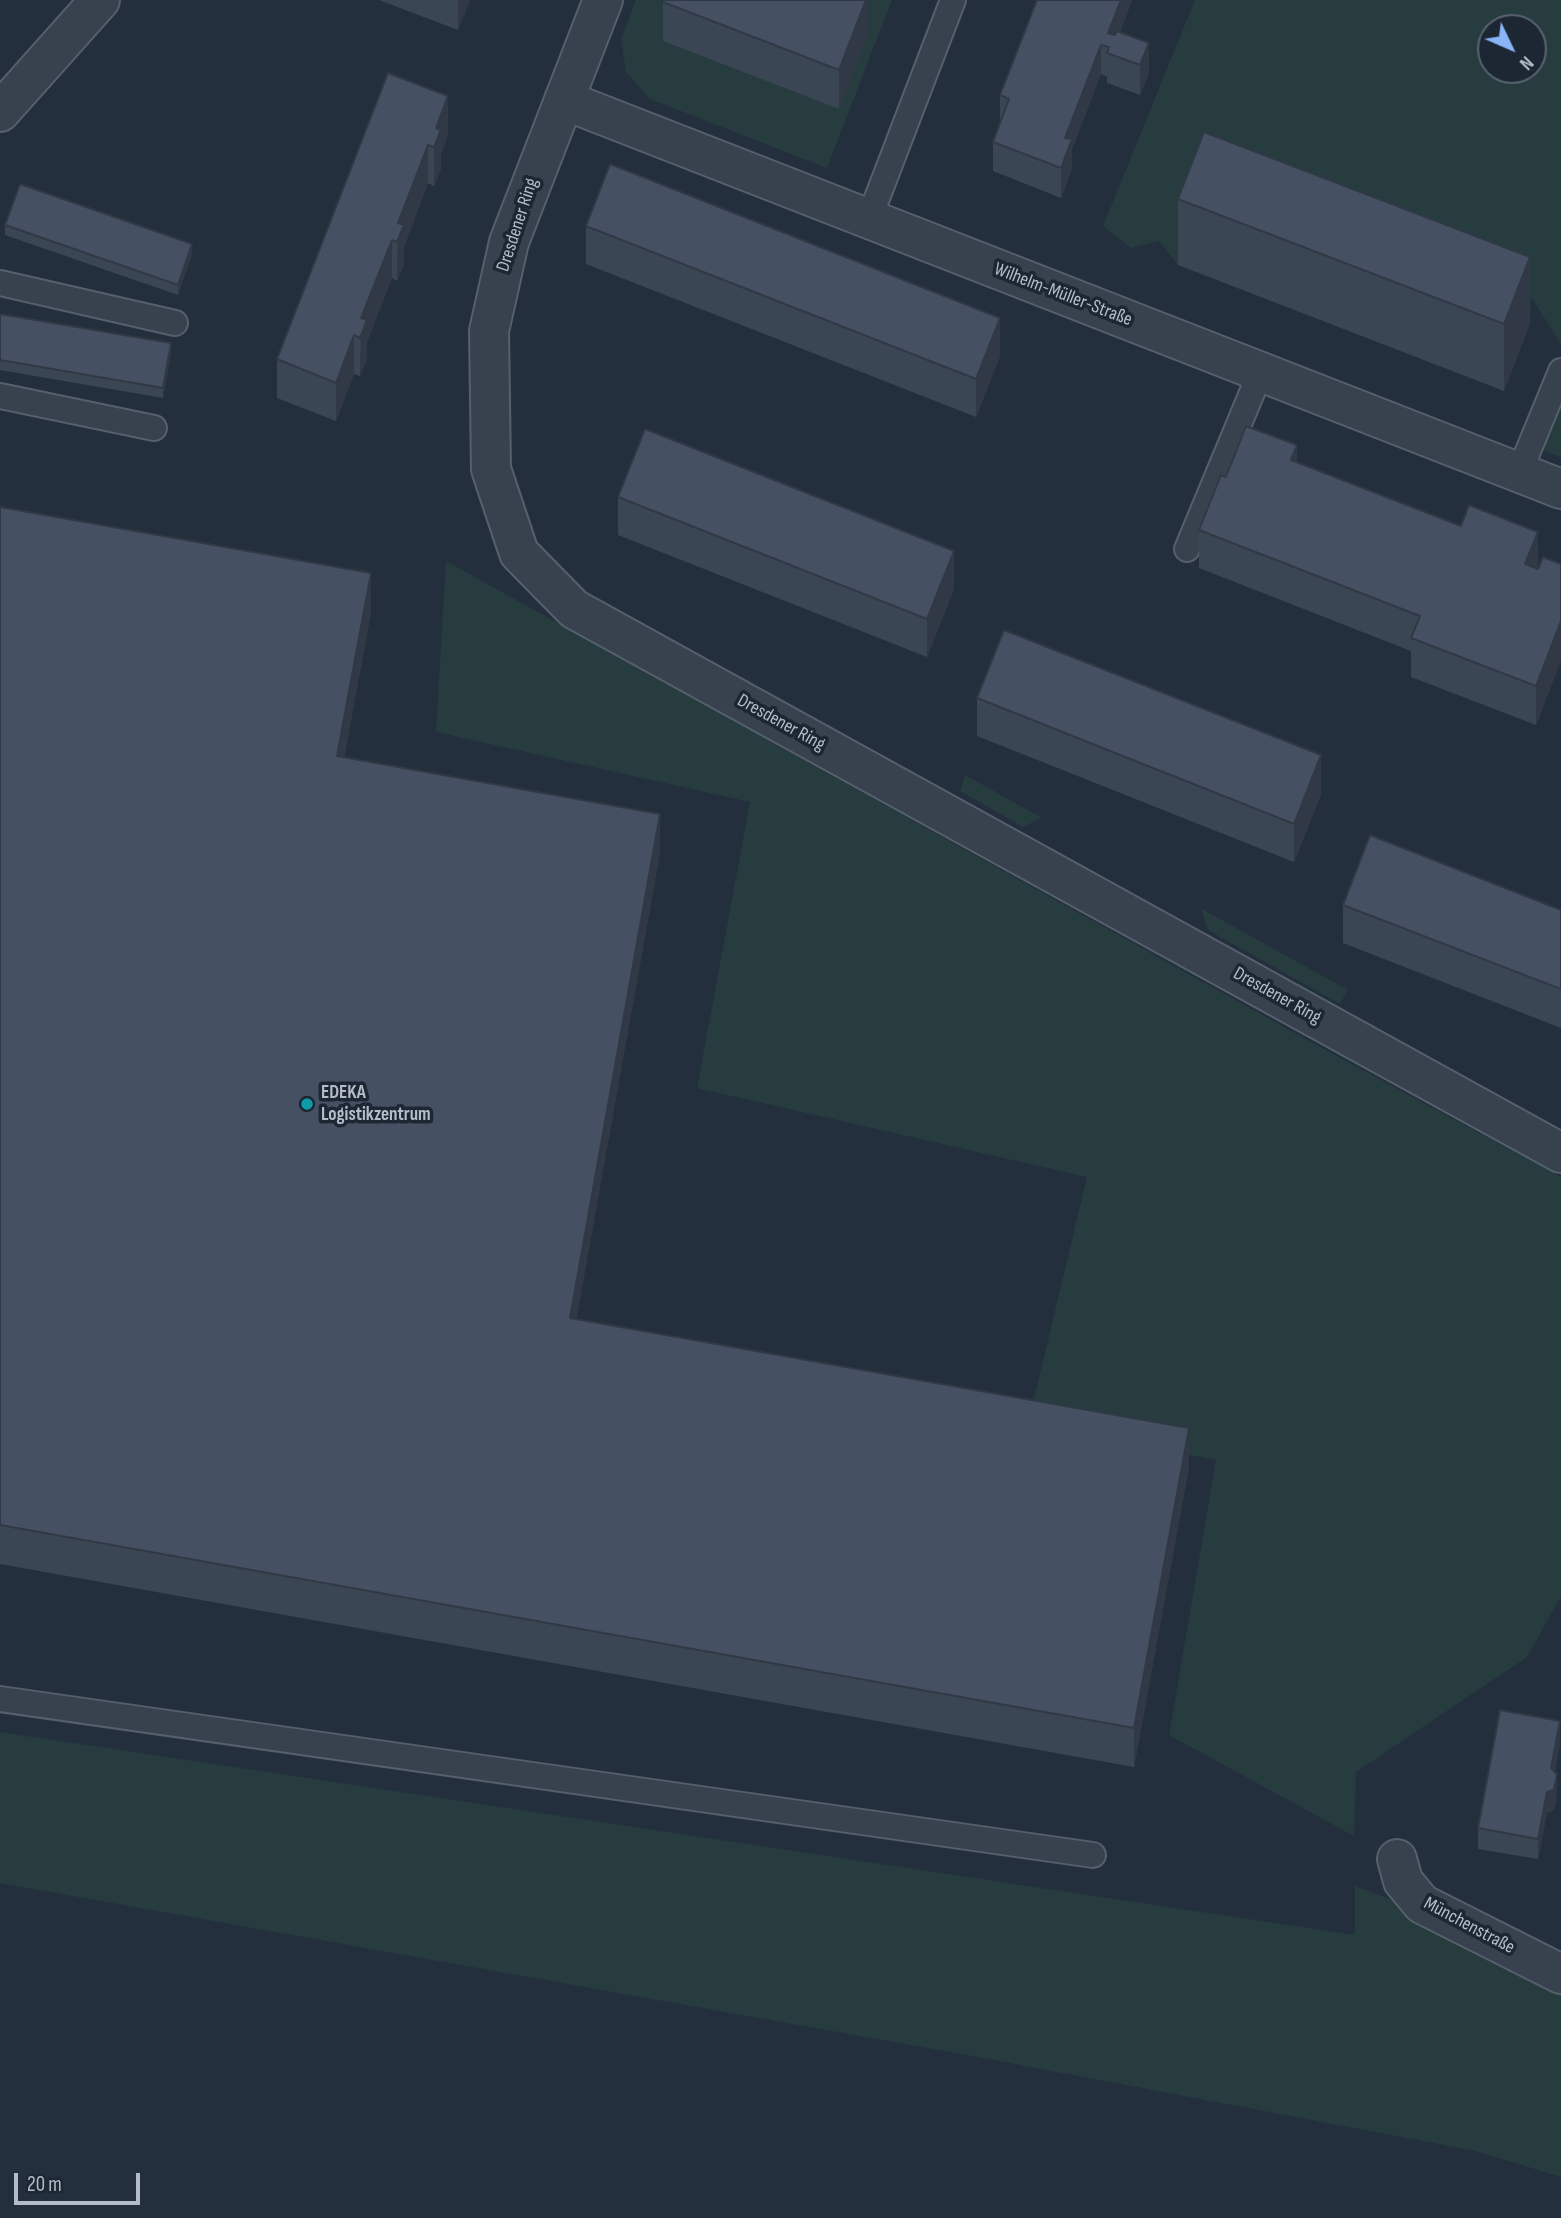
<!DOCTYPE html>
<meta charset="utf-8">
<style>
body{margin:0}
#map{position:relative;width:1561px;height:2218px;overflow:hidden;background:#242f3e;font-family:"Sofia Sans Condensed",sans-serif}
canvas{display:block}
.north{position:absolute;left:1477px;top:14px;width:70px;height:70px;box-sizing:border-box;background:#1d2633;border:2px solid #59626f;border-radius:50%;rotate:134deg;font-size:19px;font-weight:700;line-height:28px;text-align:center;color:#b4bcc9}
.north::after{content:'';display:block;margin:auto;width:24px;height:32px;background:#8ab4f8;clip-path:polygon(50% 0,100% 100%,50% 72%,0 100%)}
.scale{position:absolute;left:14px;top:2173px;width:126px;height:32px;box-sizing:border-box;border:4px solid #b4bcc9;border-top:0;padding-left:9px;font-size:21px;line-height:24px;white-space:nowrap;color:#b4bcc9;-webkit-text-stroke:5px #1d2633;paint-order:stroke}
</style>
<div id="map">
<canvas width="1561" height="2218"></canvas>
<div class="north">N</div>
<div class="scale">20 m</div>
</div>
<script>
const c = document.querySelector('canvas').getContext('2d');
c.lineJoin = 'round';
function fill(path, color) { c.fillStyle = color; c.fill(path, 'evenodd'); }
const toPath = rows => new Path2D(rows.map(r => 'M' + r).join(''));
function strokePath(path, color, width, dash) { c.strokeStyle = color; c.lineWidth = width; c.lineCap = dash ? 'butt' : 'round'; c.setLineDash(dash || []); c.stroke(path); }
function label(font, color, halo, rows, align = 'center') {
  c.font = font + ' "Sofia Sans Condensed",sans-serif'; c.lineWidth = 7; c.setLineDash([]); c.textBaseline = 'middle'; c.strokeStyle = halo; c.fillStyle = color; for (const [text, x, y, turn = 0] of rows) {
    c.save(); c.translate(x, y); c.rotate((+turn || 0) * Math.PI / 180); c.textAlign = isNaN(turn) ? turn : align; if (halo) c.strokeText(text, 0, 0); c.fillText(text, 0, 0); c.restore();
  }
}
const green = toPath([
 [636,0,892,0,827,168,650,99,626,72,621,39],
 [1195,0,1561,0,1561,344,1531,297,1530,323,1178,265,1159,241,1131,248,1103,226],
 [1491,28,1533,28,1533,70,1491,70],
 [1561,360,1561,457,1531,445],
 [446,561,1320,1047,1561,1177,1561,1596,1527,1657,1356,1772,1354,1836,1169,1735,1216,1460,1028,1424,1087,1177,697,1088,750,802,436,732],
 [965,775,1114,858,1041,818,1023,827,960,791],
 [1123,865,1348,990,1340,1004,1208,930,1201,908],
 [0,1732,1355,1935,1355,1886,1414,1908,1561,1993,1561,2177,1476,2151,967,2055,0,1883]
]);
const lane = toPath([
 [869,219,953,0],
 [0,283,175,323],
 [0,396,154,428],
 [1519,473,1561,371],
 [1187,549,1261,371],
 [0,1699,1093,1855]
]);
const street = toPath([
 [603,0,509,242,489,331,491,469,519,553,574,609,1561,1153],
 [564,100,1561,489],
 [0,112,100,0],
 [1397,1859,1403,1881,1422,1904,1561,1974]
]);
const wall = toPath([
 [379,0,470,0,458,30],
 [867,0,867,35,839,109,663,41,663,2],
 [1037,0,1132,0,1120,32,1149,73,1140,95,1107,83,1107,77,1101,74,1072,149,1072,168,1061,198,993,171,993,142,1000,125,1000,95],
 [448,96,448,134,441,154,441,169,434,186,428,183,404,247,404,264,397,281,392,278,367,342,367,359,360,376,354,374,336,421,277,398,277,359],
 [1178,199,1530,323,1504,391,1178,265],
 [5,225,192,254,178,295,5,235],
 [586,226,1000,356,976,417,586,264],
 [0,314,171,353,163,398,0,370],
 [1297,463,1538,569,1561,564,1561,660,1536,725,1411,677,1411,651,1199,568,1199,530,1226,477],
 [618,497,954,589,927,657,618,535],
 [0,507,371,612,344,758,660,853,576,1319,1189,1467,1134,1767,0,1564],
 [977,698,1321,794,1294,862,977,736],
 [1343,905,1561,910,1561,1028,1343,943],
 [1560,1742,1555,1771,1557,1794,1554,1810,1547,1813,1538,1859,1478,1849,1478,1828]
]);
const shadedWall = toPath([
 [458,0,470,0,458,30],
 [866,0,867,0,867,35,839,109,839,70],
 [1121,0,1132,0,1111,54,1108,33],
 [1149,43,1149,73,1140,95,1140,65],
 [1101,45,1101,74,1072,149,1072,168,1061,198,1061,168,1065,138],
 [448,96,448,134,441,154,441,169,434,186,434,147,436,128],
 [428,145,428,183,404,247,404,264,397,281,398,223],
 [392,240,392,278,367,342,367,359,360,376,361,318],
 [192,244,192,254,178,295,178,285],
 [1530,257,1530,323,1504,391,1504,324],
 [1000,318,1000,356,976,417,976,379],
 [354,335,354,374,336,421,336,383],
 [171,343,171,353,163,398,163,388],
 [1297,445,1297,484,1291,460],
 [1538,532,1538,570,1525,564],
 [954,551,954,589,927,657,927,619],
 [371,573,371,612,337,795,337,756],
 [1561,621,1561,660,1536,725,1536,686],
 [1321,755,1321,794,1294,862,1294,824],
 [660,814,660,853,570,1356,570,1318],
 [1189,1428,1189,1467,1134,1767,1134,1728],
 [1560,1721,1560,1742,1551,1789,1551,1768],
 [1557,1774,1557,1794,1554,1810,1547,1813,1538,1859,1538,1839,1547,1792]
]);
const building = toPath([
 [664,0,866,0,839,70,663,2,664,0],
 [1037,0,1121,0,1108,33,1115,35,1117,31,1149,43,1140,65,1107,53,1109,47,1101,45,1065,138,1072,139,1061,168,993,142,1009,99,1000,95,1037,0],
 [388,73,448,96,436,128,441,130,434,147,428,145,398,223,404,225,397,242,392,240,361,318,367,320,360,338,354,335,336,383,277,359,388,73],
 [1204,132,1530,257,1504,324,1178,199,1204,132],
 [610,164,1000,318,976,379,586,226,610,164],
 [20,184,192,244,178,285,5,225,20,184],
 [0,314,171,343,163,388,0,360,0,314],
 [1246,426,1297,445,1291,460,1461,526,1469,505,1538,532,1525,564,1538,569,1543,557,1561,564,1561,621,1536,686,1411,638,1420,616,1199,530,1221,475,1226,477,1246,426],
 [645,429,954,551,927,619,618,497,645,429],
 [0,507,371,573,337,756,660,814,570,1318,1189,1428,1134,1728,0,1525,0,507],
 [1004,630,1321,755,1294,824,977,698,1004,630],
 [1370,835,1561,910,1561,989,1343,905,1370,835],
 [1500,1710,1560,1721,1551,1768,1557,1774,1554,1790,1547,1792,1538,1839,1478,1828,1500,1710]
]);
const markers = [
 [307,1104,7,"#0f9aa8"]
];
const streetNames = [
 ["Dresdener Ring",518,225,-72],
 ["Wilhelm-Müller-Straße",1063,295,21],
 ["Dresdener Ring",781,723,29],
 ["Dresdener Ring",1277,996,29],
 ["Münchenstraße",1469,1926,28]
];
const poiNames = [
 ["EDEKA",321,1093],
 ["Logistikzentrum",321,1115]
];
fill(green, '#263c3f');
strokePath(lane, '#565f6c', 28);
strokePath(street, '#565f6c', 42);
strokePath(lane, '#38414e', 24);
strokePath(street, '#38414e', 38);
fill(wall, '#3b4654');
fill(shadedWall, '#303945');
fill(building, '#455162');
strokePath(building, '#303945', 2);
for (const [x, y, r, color] of markers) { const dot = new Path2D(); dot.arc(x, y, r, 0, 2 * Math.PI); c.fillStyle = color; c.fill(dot); strokePath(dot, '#1d2633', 2.5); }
label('19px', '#b4bcc9', '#1d2633', streetNames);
label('bold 19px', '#b4bcc9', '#1d2633', poiNames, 'left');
</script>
